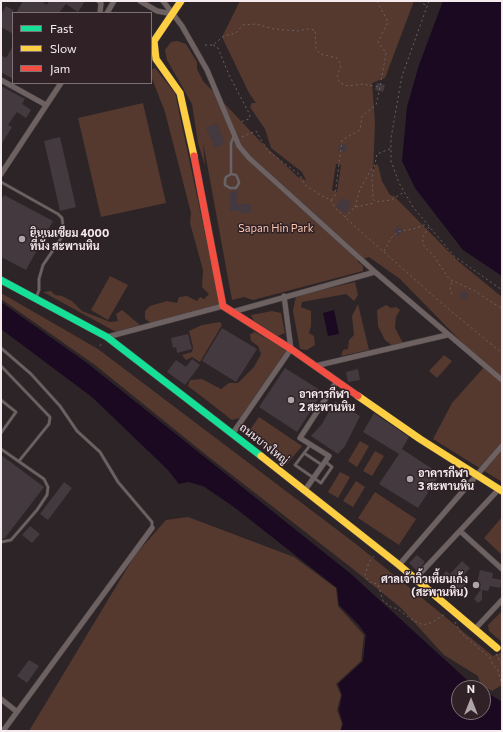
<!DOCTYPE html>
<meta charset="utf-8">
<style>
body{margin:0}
#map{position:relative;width:503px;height:732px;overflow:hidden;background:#2c2426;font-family:Commissioner,sans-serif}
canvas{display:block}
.frame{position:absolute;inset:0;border:2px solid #f5ebee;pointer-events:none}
.legend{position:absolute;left:12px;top:12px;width:140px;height:72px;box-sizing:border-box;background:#2f2125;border:1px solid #7e7275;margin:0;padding:5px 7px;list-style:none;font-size:12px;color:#f5ebee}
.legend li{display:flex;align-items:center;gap:8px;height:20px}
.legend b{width:20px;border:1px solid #7e7275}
.north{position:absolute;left:451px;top:680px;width:40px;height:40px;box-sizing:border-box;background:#2f2125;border:1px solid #7e7275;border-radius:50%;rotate:0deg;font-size:11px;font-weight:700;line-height:16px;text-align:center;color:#f5ebee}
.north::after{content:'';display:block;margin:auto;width:14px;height:18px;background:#afa5a8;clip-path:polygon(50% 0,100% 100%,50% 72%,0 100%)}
</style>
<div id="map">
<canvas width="503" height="732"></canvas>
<div class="frame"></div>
<ul class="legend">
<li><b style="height:5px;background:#16e098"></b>Fast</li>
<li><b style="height:5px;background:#ffcf43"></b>Slow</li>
<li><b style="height:5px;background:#f24e42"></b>Jam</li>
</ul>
<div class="north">N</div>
</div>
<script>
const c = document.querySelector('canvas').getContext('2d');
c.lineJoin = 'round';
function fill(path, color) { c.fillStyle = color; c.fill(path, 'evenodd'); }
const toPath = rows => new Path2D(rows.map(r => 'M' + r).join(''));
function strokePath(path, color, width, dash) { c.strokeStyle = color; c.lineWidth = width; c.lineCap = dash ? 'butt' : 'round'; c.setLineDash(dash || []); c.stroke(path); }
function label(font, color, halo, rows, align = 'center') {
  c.font = font + ' Commissioner,Sarabun,sans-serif'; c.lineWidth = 3; c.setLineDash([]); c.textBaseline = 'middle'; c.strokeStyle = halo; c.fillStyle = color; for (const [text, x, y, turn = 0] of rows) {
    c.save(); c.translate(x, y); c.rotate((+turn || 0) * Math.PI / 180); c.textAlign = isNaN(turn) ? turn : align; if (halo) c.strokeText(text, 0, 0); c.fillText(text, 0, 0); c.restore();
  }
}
const green = toPath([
 [240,1,414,1,385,78,372,83,375,122,373,173,376,164,378,165,382,181,390,195,394,196,458,261,502,297,502,482,433,439,452,403,485,366,400,279,369,257,357,261,363,266,363,271,253,300,244,297,232,300,203,142,205,166,198,143,192,104,167,60,165,50,171,42,177,41,186,44,197,62,197,69,203,81,258,139,298,177,306,180,302,172,271,148,265,129,250,107,252,103,256,103,249,93,222,37],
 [336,164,341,165,337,192,332,190],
 [155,68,175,93,220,304,151,323,145,319,145,311,150,306,167,301,177,303,179,297,187,296,197,301,200,297,204,299,209,294,202,287,203,270,190,223,191,213,165,112,151,76,151,70],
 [143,103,166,203,101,217,78,118],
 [110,276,128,285,108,320,91,310],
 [355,282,358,295,354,301,346,294,302,302,301,307,311,311,311,326,309,333,314,336,315,345,307,350,300,349,293,311,296,296],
 [51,291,55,295,62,296,72,301,82,311,110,322,118,321,116,314,122,310,140,325,116,332,43,292],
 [1,293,98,349,356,544,493,656,502,652,502,685,492,691,481,685,478,676,444,655,401,608,353,569,210,458,95,365,1,299],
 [358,304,369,350,341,356,343,350,348,349,349,340,354,335,352,316],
 [386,305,391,308,396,307,400,310,396,317,395,328,403,343,393,346,385,340,378,326,377,310],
 [272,311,281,313,285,333,278,336,254,321,251,315],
 [220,322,222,325,200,362,192,357,186,360,182,355,192,352,193,347,189,331,202,325],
 [255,332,287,350,240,418,232,420,188,386,190,380,202,379,221,389,229,383,238,383,254,367,261,354,258,346,251,341,250,334],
 [444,355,452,361,437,378,429,371],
 [259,417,302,446,287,464,247,434],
 [360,441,369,446,357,467,348,461],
 [375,451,384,456,372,476,363,471],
 [340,472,350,477,338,498,328,492],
 [356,481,365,487,353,507,343,501],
 [375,492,416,519,399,545,358,518],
 [188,517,294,557,336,588,338,606,364,635,361,661,336,684,341,695,337,710,342,724,340,731,29,731,135,555,166,520],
 [502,517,502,555,484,538],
 [502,611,502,642,489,631,488,625]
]);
const water = toPath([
 [443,1,502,1,502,276,463,250,415,188,402,161,407,107,419,65],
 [1,302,87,363,351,574,466,679,481,688,459,688,459,712,483,712,483,690,502,702,502,731,341,731,343,724,339,710,342,695,338,684,363,661,366,635,359,625,339,605,337,588,234,507,203,486,188,482,179,484,168,470,92,397,1,329],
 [334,310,339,334,328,336,323,313]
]);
const building = toPath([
 [23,1,41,1,47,5,49,1,85,1,78,12,66,4,59,13,16,13],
 [6,6,13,10,13,34,1,27,1,14],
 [13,46,13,79,1,72,1,55,6,58],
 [377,83,385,85,383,92,375,90],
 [1,86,25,99,22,104,31,110,26,118,17,112,8,125,12,127,1,145],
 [217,123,225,143,215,148,206,128],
 [60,137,76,207,60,211,44,141],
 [339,144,347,145,346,152,338,151],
 [238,191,238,204,251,204,251,213,241,213,241,211,230,211,230,192],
 [4,195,53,221,26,270,1,257,1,200],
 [341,198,351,202,347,214,336,207],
 [398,226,404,231,398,236,393,231],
 [463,290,469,295,465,300,459,296],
 [222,328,257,349,236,382,202,361],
 [188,334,192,349,177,353,176,347,173,348,171,338],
 [192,359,200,365,185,385,167,372,176,360,186,367],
 [285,368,323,392,297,432,259,407],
 [358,369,360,380,348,382,346,372],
 [335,401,360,416,345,446,338,454,311,436,322,424],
 [374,413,409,437,402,449,440,474,418,508,379,484,399,454,363,432],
 [1,455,44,487,5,538,1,539],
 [64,482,72,488,48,520,40,514],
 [30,526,40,534,32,543,22,535],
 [417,555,425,562,417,571,409,563],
 [462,561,470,568,463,576,469,581,460,590,443,575,446,571,450,574],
 [480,570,493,573,492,578,502,580,500,588,490,586,488,591,482,590,482,600,478,603,474,599,481,589,476,588],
 [29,660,39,666,27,683,17,676]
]);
const path = toPath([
 [419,1,427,6],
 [429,1,402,76,391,138,391,161,399,183,413,207,454,256,502,290],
 [205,45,213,45,224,36,236,33,243,25,256,24,274,29,298,31,308,29,315,30,316,49,320,54,337,58,341,65,337,77,340,83,348,86,362,84,380,87],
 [213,45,218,48,229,75,250,115,249,119,240,122],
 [242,137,256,131,268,151,300,175,305,185,322,196,331,200,335,196,342,140,360,130,362,116,376,105,380,87,386,53,378,42,388,22,377,1],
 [390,149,377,154,372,178,373,199,376,202,391,200,404,192],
 [331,200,335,208,359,230,446,307,502,353],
 [355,207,360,189,373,166],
 [345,217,355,207,375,203],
 [429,227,422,238,424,246,434,256,449,279,475,291,502,309],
 [384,251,391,238,397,232,413,229,427,224],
 [452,294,450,289,452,281],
 [100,346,103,342],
 [374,556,369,562,365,575,366,578,369,582,378,584,383,601,391,607,398,609,411,619,423,625,433,622,445,614],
 [455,622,460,632,490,658,493,665,498,670,502,686],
 [496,654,502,665]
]);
const lane = toPath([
 [231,174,236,175,238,179,239,183,236,188,230,188,225,185,225,180,226,177,231,174,231,143,234,136],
 [1,182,58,214,62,218,64,234,43,265,39,279,39,290,36,298],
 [1,348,31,374,60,406,77,431,100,452,118,482,152,522,152,527],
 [1,366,50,417,49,424,19,461],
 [1,400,16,412,1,433],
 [311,444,295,465,321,483,332,467,326,462],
 [1,449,44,479,48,487,47,495,37,510,11,540,1,542],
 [304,453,322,465]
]);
const street = toPath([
 [99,1,101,3,100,13],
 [140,1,157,11,173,14],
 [163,1,182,26,207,70,239,146,249,158,375,272,502,380],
 [107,13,114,1],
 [1,80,46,105],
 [1,174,61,83],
 [232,312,375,272],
 [107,337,223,306],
 [315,366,447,335],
 [233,433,291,349,284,296],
 [305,490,329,456,300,438,337,381],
 [460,531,502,569],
 [399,565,502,446],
 [415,579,499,489],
 [475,629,502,600],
 [1,699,16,711],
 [3,731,152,528]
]);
const fast = toPath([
 [1,280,107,337,261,456]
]);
const slow = toPath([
 [181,1,154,41,156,59,180,93,194,156],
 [358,396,420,439,502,491],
 [261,456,399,565,497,648]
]);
const jam = toPath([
 [194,156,223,306,291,349,358,396]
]);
const markers = [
 [22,239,4,"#afa5a8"],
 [291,400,4,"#afa5a8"],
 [410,479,4,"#afa5a8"],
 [476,585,4,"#afa5a8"]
];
const parkNames = [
 ["Sapan Hin Park",276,228]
];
const poiNames = [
 ["ยิมเนเซียม 4000",30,233],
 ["ที่นั่ง สะพานหิน",30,246],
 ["อาคารกีฬา",299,394],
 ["2 สะพานหิน",299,407],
 ["อาคารกีฬา",418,473],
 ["3 สะพานหิน",418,486],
 ["ศาลเจ้ากิ้วเที้ยนเก้ง",468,579,"right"],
 ["(สะพานหิน)",468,592,"right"]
];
const streetNames = [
 ["ถนนบางใหญ่",264,444,38]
];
fill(green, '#55392f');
fill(water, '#1a0921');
fill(building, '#44393f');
strokePath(lane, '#474143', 3.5);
strokePath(street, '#474143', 6);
strokePath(fast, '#474143', 8);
strokePath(slow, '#474143', 8);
strokePath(jam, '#474143', 8);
strokePath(path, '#6c6262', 1, [2, 3]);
strokePath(lane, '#6e6161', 2.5);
strokePath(street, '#6e6161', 5);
strokePath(fast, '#16e098', 7);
strokePath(slow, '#ffcf43', 7);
strokePath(jam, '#f24e42', 7);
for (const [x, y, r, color] of markers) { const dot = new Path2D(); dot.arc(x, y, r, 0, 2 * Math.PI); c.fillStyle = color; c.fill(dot); strokePath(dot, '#2f2125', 1.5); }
label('11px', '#fdc6b0', '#2f2125', parkNames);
label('bold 11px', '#f5ebee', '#2f2125', poiNames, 'left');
label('11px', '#f5ebee', '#2f2125', streetNames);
</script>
